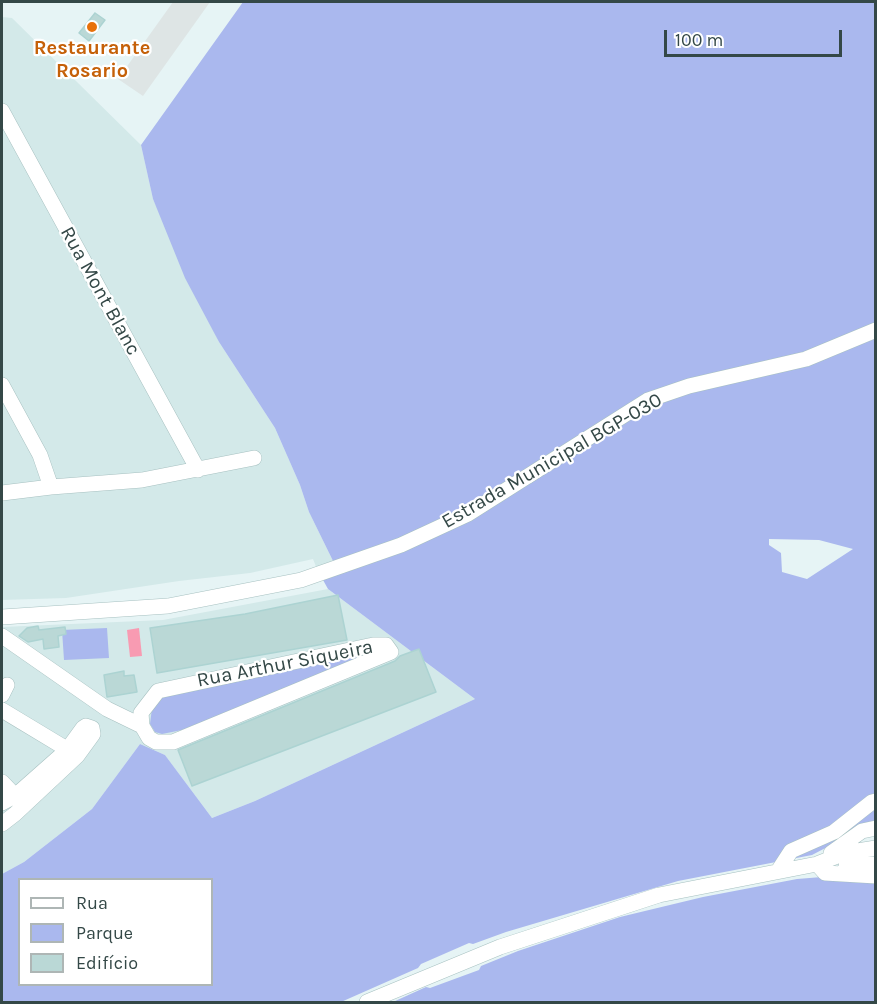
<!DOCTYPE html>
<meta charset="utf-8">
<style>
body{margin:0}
#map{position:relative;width:877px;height:1004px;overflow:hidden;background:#e6f4f5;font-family:Karla,sans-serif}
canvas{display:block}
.frame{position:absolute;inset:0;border:3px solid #344847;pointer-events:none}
.legend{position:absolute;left:18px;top:878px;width:195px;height:108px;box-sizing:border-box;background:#fff;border:2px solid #aeb6b5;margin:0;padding:8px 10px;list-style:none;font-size:18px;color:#344847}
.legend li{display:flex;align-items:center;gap:12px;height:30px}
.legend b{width:30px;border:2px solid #aeb6b5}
.scale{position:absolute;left:664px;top:30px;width:178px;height:27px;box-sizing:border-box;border:3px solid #344847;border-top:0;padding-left:8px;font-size:18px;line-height:21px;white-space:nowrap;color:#344847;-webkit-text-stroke:4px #fff;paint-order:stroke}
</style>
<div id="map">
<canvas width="877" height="1004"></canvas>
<div class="frame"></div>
<ul class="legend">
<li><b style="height:8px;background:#fff"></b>Rua</li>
<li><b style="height:16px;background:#aab8ee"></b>Parque</li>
<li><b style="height:16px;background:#bad8d6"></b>Edifício</li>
</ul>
<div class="scale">100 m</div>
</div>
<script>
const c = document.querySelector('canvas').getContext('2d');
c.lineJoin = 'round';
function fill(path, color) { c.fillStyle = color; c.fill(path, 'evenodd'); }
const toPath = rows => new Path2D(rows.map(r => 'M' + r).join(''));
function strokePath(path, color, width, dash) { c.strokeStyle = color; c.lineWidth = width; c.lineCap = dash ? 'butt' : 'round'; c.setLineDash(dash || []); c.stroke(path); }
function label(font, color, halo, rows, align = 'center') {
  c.font = font + ' Karla,sans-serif'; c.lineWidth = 4.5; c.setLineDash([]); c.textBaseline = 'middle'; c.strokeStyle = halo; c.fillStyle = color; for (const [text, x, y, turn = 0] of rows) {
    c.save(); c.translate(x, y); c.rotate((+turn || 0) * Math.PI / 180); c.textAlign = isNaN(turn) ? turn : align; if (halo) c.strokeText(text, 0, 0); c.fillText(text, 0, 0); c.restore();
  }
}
const residential = toPath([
 [2,17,12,18,141,145,153,199,219,342,275,428,300,485,309,512,334,563,317,569,313,559,250,573,179,581,66,598,2,600],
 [328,589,475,699,255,801,212,818,165,755,140,744,92,809,24,862,2,874,2,627,163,620]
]);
const green = toPath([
 [243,2,875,2,875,822,812,855,678,881,506,932,473,944,469,943,421,964,418,968,341,1002,2,1002,2,874,24,862,92,809,140,744,165,755,212,818,255,801,475,699,328,589,317,569,334,563,309,512,300,485,275,428,219,342,185,278,153,199,141,145],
 [769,539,819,540,853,549,807,579,782,572,781,553,769,545],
 [20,880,212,880,212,984,20,984],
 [107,628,109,658,64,660,62,630],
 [369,652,372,654,182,730,162,734,155,732,150,724,152,708,165,694],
 [822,877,875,881,875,1002,393,1002,426,987,430,988,479,970,481,966,518,951,620,917,703,897,797,879]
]);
const parking = toPath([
 [173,2,210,2,143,96,118,79]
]);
const water = toPath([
 [139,628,142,656,130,657,127,630]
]);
const building = toPath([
 [95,13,105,20,89,41,79,33,95,13],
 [338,595,347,640,157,673,150,628,245,614,338,595],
 [38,626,39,630,65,627,66,634,58,636,59,647,44,649,43,639,28,642,19,636,27,628,38,626],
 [419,649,436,692,192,786,178,750,395,661,400,656,419,649],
 [124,671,124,676,134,675,137,692,107,697,104,675,124,671]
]);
const minor = toPath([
 [2,111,198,470],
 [2,385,40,455,51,487],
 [2,493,51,487,142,480,254,458],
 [2,617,168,606,301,580,401,545,468,514,648,400,689,386,806,359,876,330],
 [2,636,107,709,142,726],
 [373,645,386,645,391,652,173,742,156,742,149,738,142,726,141,713,158,691,373,645],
 [2,695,7,685],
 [2,710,75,754],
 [2,782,22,803],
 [2,803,15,796,67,750,83,728,86,726,92,728,93,734,77,756,15,814,2,824],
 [831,853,862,831,876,828],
 [817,864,825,873,876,876],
 [846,866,876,864],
 [778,871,791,851,834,832,872,802,876,801],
 [367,1002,500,947,659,895,817,864,845,853,876,848]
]);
const markers = [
 [92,27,6,"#e8710a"]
];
const foodNames = [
 ["Restaurante",92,48],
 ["Rosario",92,71]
];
const streetNames = [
 ["Rua Mont Blanc",100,291,61],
 ["Estrada Municipal BGP-030",552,461,-30],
 ["Rua Arthur Siqueira",285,664,-11]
];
fill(residential, '#d3e9e9');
fill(green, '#aab8ee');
fill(parking, '#dee5e5');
fill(water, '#f89bb2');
fill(building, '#bad8d6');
strokePath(building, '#acd3d2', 1.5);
strokePath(minor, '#a7c1c1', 16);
strokePath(minor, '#fff', 15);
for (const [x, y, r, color] of markers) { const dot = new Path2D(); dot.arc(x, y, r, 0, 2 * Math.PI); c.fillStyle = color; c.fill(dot); strokePath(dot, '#fff', 2); }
label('bold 20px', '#c56008', '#fff', foodNames);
label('20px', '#344847', '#fff', streetNames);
</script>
